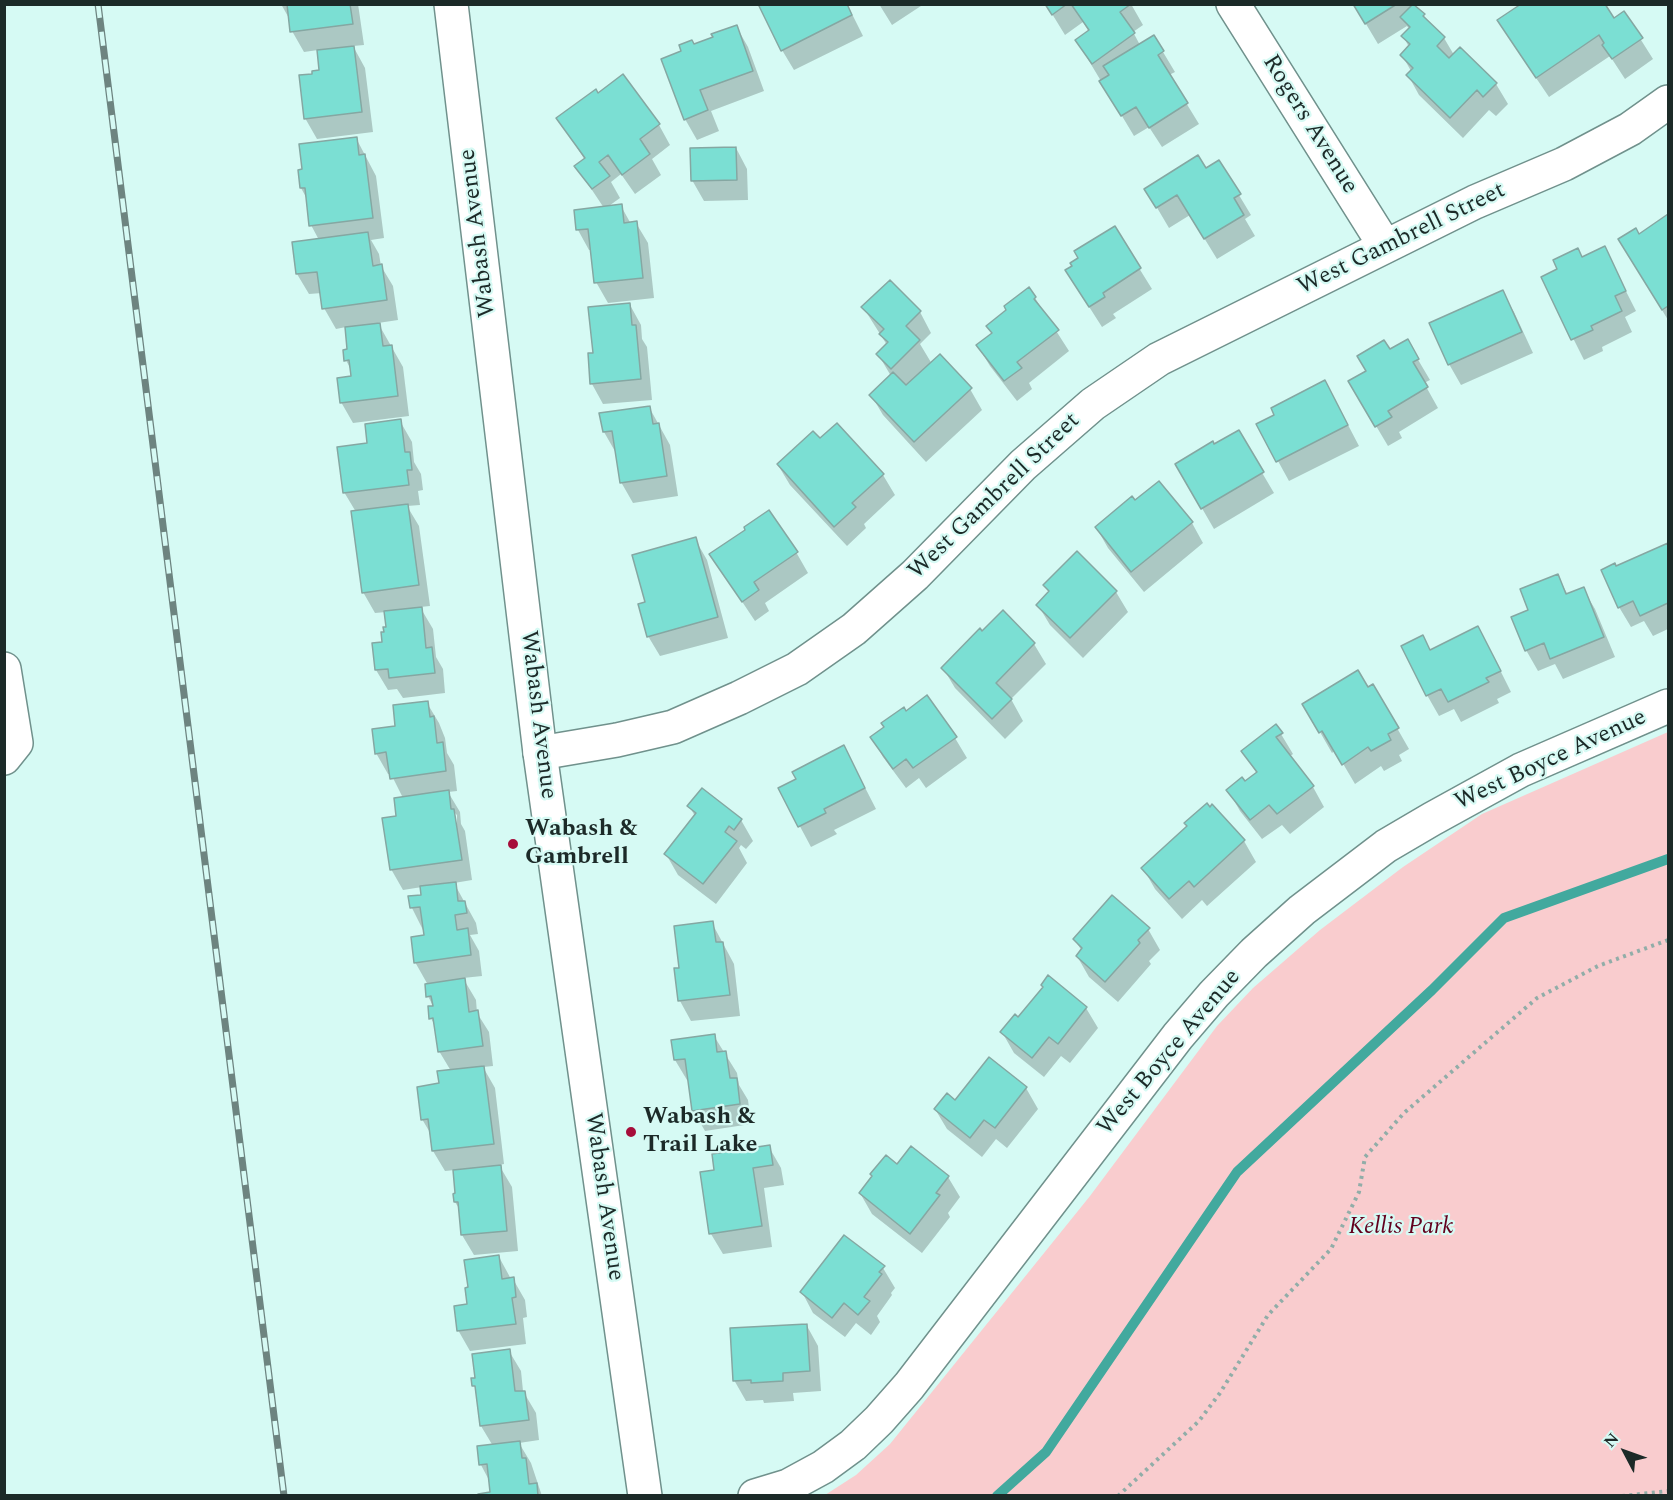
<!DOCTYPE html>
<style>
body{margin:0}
#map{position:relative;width:1673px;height:1500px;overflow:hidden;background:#d6faf4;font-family:Spectral,serif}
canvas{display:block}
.frame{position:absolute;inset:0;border:6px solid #1c2a28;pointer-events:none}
.north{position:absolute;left:1595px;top:1422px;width:60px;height:60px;-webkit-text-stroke:4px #d6faf4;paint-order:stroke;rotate:311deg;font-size:16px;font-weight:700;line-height:24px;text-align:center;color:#1c2a28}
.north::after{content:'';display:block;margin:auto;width:21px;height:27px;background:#1c2a28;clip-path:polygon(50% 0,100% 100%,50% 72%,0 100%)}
</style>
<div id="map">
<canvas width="1673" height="1500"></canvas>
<div class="frame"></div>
<div class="north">N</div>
</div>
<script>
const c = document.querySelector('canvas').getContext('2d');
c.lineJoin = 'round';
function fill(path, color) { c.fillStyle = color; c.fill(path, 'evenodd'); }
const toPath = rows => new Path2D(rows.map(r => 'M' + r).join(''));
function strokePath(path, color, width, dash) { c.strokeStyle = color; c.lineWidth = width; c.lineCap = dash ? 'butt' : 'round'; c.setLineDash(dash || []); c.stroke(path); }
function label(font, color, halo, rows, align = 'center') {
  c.font = font + ' Spectral,serif'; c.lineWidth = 4.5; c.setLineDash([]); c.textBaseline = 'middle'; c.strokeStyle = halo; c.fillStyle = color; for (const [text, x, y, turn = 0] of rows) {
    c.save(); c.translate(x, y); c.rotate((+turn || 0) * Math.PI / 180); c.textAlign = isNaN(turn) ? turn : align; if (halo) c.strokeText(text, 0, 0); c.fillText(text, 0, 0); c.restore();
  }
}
const green = toPath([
 [1668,732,1668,1495,825,1495,856,1475,890,1444,1090,1196,1217,1026,1253,988,1320,930,1403,867,1482,814]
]);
const shadow = toPath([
 [281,4,358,4,364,45,353,46,365,68,373,132,317,139,305,118,314,75,321,71,318,50,304,52,292,31,290,20],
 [847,4,863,36,794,70,782,50],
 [879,4,924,4,892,25],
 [1046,4,1131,4,1143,25,1133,32,1140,45,1154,37,1175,72,1169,75,1199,124,1162,147,1149,127,1134,136,1077,41,1089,32,1083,22,1065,35],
 [1354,4,1413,4,1444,38,1454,55,1496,84,1508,104,1496,116,1489,110,1463,138,1419,95,1408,75,1411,71,1402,55,1409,47,1403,36,1409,29,1407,26,1378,44],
 [1624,13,1653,59,1625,79,1610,56,1549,97,1511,41,1613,20],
 [736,26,748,47,764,91,711,111,719,131,697,140,685,119,693,45,715,38],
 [623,76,659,125,670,145,652,159,661,175,635,194,621,174,611,182,620,198,606,208,621,206,631,224,636,223,648,243,654,298,608,303,596,282,592,250,589,250,578,230,604,208,576,166,585,160,558,118,597,95],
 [356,138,376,176,384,238,371,240,379,254,381,266,393,286,398,320,378,323,403,367,409,416,353,423,341,402,352,377,351,370,346,360,349,351,346,327,336,329,324,308,322,293,309,294,297,274,319,240,311,225,307,199,301,188],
 [736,148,747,169,748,200,704,201,692,180],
 [1219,162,1251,215,1245,219,1255,236,1217,259,1190,215,1169,228,1146,189,1206,170],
 [1668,216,1668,320,1632,260,1639,236],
 [1114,228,1152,289,1113,314,1116,318,1102,327,1079,291],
 [1604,248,1636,311,1625,317,1632,332,1602,347,1603,351,1584,360,1543,278],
 [890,282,920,312,931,333,920,344,932,364,970,389,982,410,926,462,883,415,871,395,891,376,878,354,887,345,863,307],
 [1502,292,1514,312,1533,353,1461,385,1449,364],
 [1035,298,1069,351,1029,383,1032,389,1017,401,990,366,978,346,993,334,988,326],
 [630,305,641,325,642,339,647,347,652,400,603,404,592,384,589,354,595,354],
 [1407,341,1430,380,1424,383,1438,408,1399,432,1402,438,1388,446,1350,382,1368,372,1390,351],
 [1336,402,1359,446,1289,481,1278,461,1276,416],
 [649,407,670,445,678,496,633,503,621,482,616,453,604,432],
 [400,421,412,442,414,462,421,474,423,490,418,491,420,505,407,506,419,526,430,606,420,607,433,629,436,657,443,669,445,693,403,698,397,689,388,690,376,670,387,628,386,612,375,613,363,592,356,512,344,492,368,445],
 [1238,432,1274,493,1214,529,1177,465],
 [820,440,883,475,895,495,864,524,866,528,847,546,790,485,778,465],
 [1135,502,1192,523,1203,543,1144,592,1108,548,1096,527],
 [695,539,707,560,728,638,660,656,648,636,647,603],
 [1668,544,1668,629,1653,636,1644,621,1631,627,1619,607,1616,568],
 [796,552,808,573,765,603,769,611,755,621,711,555],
 [1557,575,1568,595,1583,589,1595,609,1615,657,1563,679,1555,664,1538,671,1526,650,1530,611],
 [1045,586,1116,592,1128,612,1083,658,1050,625,1038,605,1049,593],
 [1034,644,1046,664,1011,699,1023,721,1005,739,955,688,943,668],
 [1489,648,1511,692,1497,699,1499,703,1461,722,1454,709,1439,716,1427,695,1430,651],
 [1373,686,1409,749,1399,755,1402,761,1384,771,1381,766,1355,784,1335,750,1332,753,1304,704],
 [427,703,439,723,445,738,447,753,454,765,457,791,448,792,460,812,461,824,465,831,472,880,454,883,476,923,478,934,470,935,479,951,482,976,463,978,476,1000,477,1013,489,1032,493,1066,483,1067,495,1088,504,1164,499,1165,512,1187,518,1251,474,1255,462,1235,460,1210,455,1202,457,1195,455,1170,445,1171,433,1151,432,1136,422,1119,441,1084,451,1071,439,1051,436,1028,431,1018,434,1008,428,996,428,985,415,962,426,936,412,908,410,898,423,896,422,887,403,890,391,869,398,817,403,798,391,774,388,774,376,753,397,727],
 [452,810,457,815,457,823,456,823],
 [906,713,955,738,967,758,926,788,919,778,906,788,883,757,872,737],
 [1281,734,1293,754,1289,757,1313,787,1324,807,1290,834,1282,825,1262,839,1240,811,1228,790,1245,783,1257,774,1243,751],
 [855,768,876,809,834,830,837,834,811,847,780,789],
 [689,806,741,820,753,841,746,849,741,845,739,848,747,863,716,904,678,875,666,854,695,816],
 [1212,806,1244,841,1256,862,1207,906,1202,900,1182,919,1155,889,1143,868],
 [712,923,734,964,740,1016,691,1021,680,1001,676,970,681,969],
 [1148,929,1160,950,1149,961,1151,964,1118,1002,1089,977,1077,956,1082,951,1074,939],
 [1086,1008,1098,1028,1070,1063,1061,1056,1044,1077,1014,1053,1002,1032,1018,1019],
 [714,1036,737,1073,739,1085,748,1100,751,1124,705,1131,693,1110,689,1080,687,1080,675,1060],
 [989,1059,1026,1088,1038,1109,1007,1148,996,1139,982,1157,947,1129,935,1109,956,1102],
 [769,1147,781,1168,784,1185,764,1188,772,1247,723,1254,711,1234,702,1173,716,1171],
 [897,1166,948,1177,960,1197,948,1213,950,1217,922,1253,872,1214,860,1193],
 [499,1257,511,1279,513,1279,525,1300,527,1317,523,1318,526,1344,470,1351,458,1330,469,1305],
 [883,1268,895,1288,891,1293,892,1295,877,1316,880,1322,871,1335,856,1323,845,1337,813,1313,802,1292],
 [807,1326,818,1346,821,1391,793,1393,794,1401,764,1403,763,1400,746,1401,734,1380],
 [509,1351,521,1371,523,1391,536,1413,539,1440,519,1443,531,1463,542,1496,480,1496,492,1493,490,1482,481,1465,493,1446,481,1426,477,1392,474,1385,476,1379]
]);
const stream = toPath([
 [997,1496,1046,1452,1237,1172,1432,990,1504,918,1668,859]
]);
const building = toPath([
 [287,4,350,4,353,24,290,32,287,4],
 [762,4,847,4,852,15,781,51,759,6,762,4],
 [1045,4,1067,4,1052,15,1045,4],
 [1071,4,1131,4,1120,12,1135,33,1092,64,1075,40,1089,30,1071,4],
 [1353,4,1397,4,1365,24,1353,4],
 [1413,4,1425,14,1423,16,1445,37,1437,46,1449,58,1460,47,1497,83,1483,97,1477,90,1450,118,1406,75,1413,68,1400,55,1410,44,1401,36,1410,27,1400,17,1413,4],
 [1521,4,1605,4,1614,18,1624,11,1643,38,1612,59,1602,45,1604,43,1599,35,1536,78,1497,20,1521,4],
 [737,25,753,71,700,90,708,110,684,120,661,59,681,51,679,45,692,40,694,44,713,37,711,34,737,25],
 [1154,35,1164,51,1158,55,1188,103,1149,128,1136,107,1121,116,1099,81,1109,75,1103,66,1154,35],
 [354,46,362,112,304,119,299,75,312,74,312,71,319,70,317,50,354,46],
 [623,74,660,124,640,139,650,154,622,175,608,155,599,162,610,176,592,189,574,166,585,158,556,118,596,89,598,93,623,74],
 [357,137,359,155,365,154,373,218,309,226,305,188,300,188,298,170,302,169,299,144,357,137],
 [736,147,737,180,691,181,690,148,736,147],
 [1198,155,1206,168,1219,160,1241,194,1234,198,1244,215,1204,239,1177,195,1156,208,1144,189,1198,155],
 [622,204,624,223,637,221,643,278,594,283,588,229,576,230,574,210,622,204],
 [1668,214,1668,306,1662,310,1618,239,1636,228,1639,234,1668,214],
 [1115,226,1141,268,1103,293,1105,297,1089,307,1065,270,1072,266,1070,263,1078,258,1074,251,1115,226],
 [368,232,373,266,382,264,387,300,322,309,317,272,296,274,292,242,368,232],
 [1605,246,1626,291,1615,296,1622,311,1591,326,1593,330,1571,340,1541,277,1557,269,1553,260,1578,248,1582,257,1605,246],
 [890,280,921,311,906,326,920,340,891,369,876,354,888,342,879,334,884,329,861,307,890,280],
 [1029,287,1036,297,1034,299,1059,330,1017,362,1022,368,1004,381,976,345,992,333,986,326,1006,310,1004,306,1029,287],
 [1503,290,1522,332,1448,365,1429,323,1503,290],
 [630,303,632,325,636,325,641,379,590,384,588,353,593,353,588,307,630,303],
 [380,323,383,346,392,345,398,396,340,403,337,378,351,376,349,360,344,361,343,350,347,349,345,327,380,323],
 [1408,339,1419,359,1413,362,1428,387,1388,411,1392,417,1375,427,1348,381,1366,371,1357,356,1384,340,1390,349,1408,339],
 [940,354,972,388,914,442,869,395,893,372,906,385,940,354],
 [1325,380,1348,425,1276,462,1256,424,1274,415,1271,408,1325,380],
 [650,406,653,424,659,423,667,476,620,483,612,431,603,432,599,413,650,406],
 [401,419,405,452,410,452,412,470,407,470,409,485,343,493,337,447,367,443,365,424,401,419],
 [837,423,884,474,852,503,856,507,834,527,777,464,813,431,820,438,837,423],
 [1239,430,1264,472,1201,509,1175,464,1213,441,1214,444,1239,430],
 [1159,481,1193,522,1131,572,1095,527,1132,496,1135,500,1159,481],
 [408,504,419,585,362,593,351,511,408,504],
 [769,510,798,552,754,582,759,590,742,602,709,554,745,530,744,527,769,510],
 [696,537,718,617,647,637,638,604,645,602,632,555,696,537],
 [1668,543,1668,603,1640,616,1633,601,1618,608,1601,570,1615,563,1616,566,1668,543],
 [1077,551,1117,591,1070,638,1036,605,1049,591,1043,585,1077,551],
 [1558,574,1566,594,1584,587,1604,637,1550,659,1544,643,1525,651,1511,617,1528,610,1520,589,1558,574],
 [422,607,426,648,432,647,435,673,389,678,388,669,375,670,372,643,382,642,381,632,384,632,383,627,386,627,384,611,422,607],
 [1003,610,1035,643,996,683,1012,699,992,719,941,668,980,628,982,631,1003,610],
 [1478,626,1501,671,1486,678,1489,682,1448,702,1441,689,1426,696,1401,646,1423,635,1430,650,1478,626],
 [1358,670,1368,687,1373,684,1399,728,1388,734,1391,740,1371,751,1368,747,1342,765,1322,731,1319,733,1302,704,1358,670],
 [927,695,957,737,913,768,906,759,893,769,870,737,884,727,881,723,904,707,906,711,927,695],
 [428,701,430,717,434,716,437,743,443,742,446,771,390,779,386,752,375,754,372,729,395,726,393,705,428,701],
 [1276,724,1283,733,1276,737,1314,786,1277,814,1269,805,1250,820,1226,790,1242,777,1245,781,1257,772,1241,751,1276,724],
 [844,745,865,788,824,809,826,813,798,827,778,788,796,779,792,772,844,745],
 [702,788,742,819,734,830,729,826,725,832,737,841,703,884,664,854,696,813,687,806,702,788],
 [449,790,451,809,454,809,462,860,390,870,382,818,396,816,394,798,449,790],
 [1207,803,1210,807,1212,804,1245,840,1194,887,1189,881,1169,899,1141,868,1187,826,1184,823,1207,803],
 [456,882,458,901,465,901,467,913,455,915,457,930,468,928,471,955,414,963,411,937,424,935,420,907,410,908,408,896,421,895,420,886,456,882],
 [1112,895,1150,928,1138,940,1140,943,1105,982,1076,956,1082,948,1073,939,1112,895],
 [713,921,716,942,723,942,730,995,678,1001,674,968,679,968,674,926,713,921],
 [1048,975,1087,1007,1058,1044,1049,1037,1032,1058,1000,1032,1015,1014,1018,1017,1043,987,1041,985,1048,975],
 [465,978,469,1012,478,1010,483,1046,438,1052,433,1018,429,1019,428,1006,433,1006,431,996,426,997,425,984,465,978],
 [715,1034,717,1052,726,1051,730,1078,737,1078,740,1104,692,1111,685,1059,674,1060,671,1040,715,1034],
 [989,1057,1027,1087,995,1128,984,1120,970,1138,934,1109,947,1093,955,1100,989,1057],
 [484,1066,494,1144,432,1151,428,1119,421,1120,417,1087,439,1083,437,1071,484,1066],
 [770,1145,773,1165,753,1168,762,1226,709,1234,700,1172,714,1170,712,1154,770,1145],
 [911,1146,949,1176,936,1193,940,1195,910,1234,859,1193,872,1176,870,1174,886,1155,897,1164,911,1146],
 [501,1165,507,1231,461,1235,458,1202,454,1202,453,1194,455,1193,453,1170,501,1165],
 [844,1235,885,1266,879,1272,882,1274,864,1297,870,1301,858,1315,844,1303,832,1318,800,1292,844,1235],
 [499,1255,502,1279,514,1277,516,1297,512,1298,516,1324,457,1331,454,1306,467,1304,465,1288,468,1287,464,1260,499,1255],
 [807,1324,810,1371,783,1373,783,1381,751,1383,751,1380,733,1381,730,1328,807,1324],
 [510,1349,515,1391,525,1391,529,1420,480,1426,475,1386,472,1386,471,1378,475,1378,472,1354,510,1349],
 [520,1441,522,1458,526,1458,529,1484,537,1483,538,1496,478,1496,478,1494,490,1492,487,1464,479,1465,477,1446,520,1441]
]);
const path = toPath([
 [1118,1496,1199,1421,1220,1393,1268,1315,1331,1249,1359,1192,1365,1157,1404,1113,1537,998,1598,966,1668,940],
 [1622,1496,1668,1491]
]);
const minor = toPath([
 [1233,4,1385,246],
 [4,669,16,743,4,758],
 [540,753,617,740,673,727,739,698,797,669,854,629,915,575,1023,465,1093,404,1159,359,1475,202,1564,164,1630,129,1668,102],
 [755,1496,788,1486,823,1467,853,1445,879,1420,909,1386,1178,1036,1214,994,1254,953,1302,910,1386,846,1432,819,1521,770,1668,706]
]);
const major = toPath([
 [451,4,540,753,645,1496]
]);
const rail = toPath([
 [98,4,284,1496]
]);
const markers = [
 [513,844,6,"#a60d3a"],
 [631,1132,6,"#a60d3a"]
];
const streetNames = [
 ["Rogers Avenue",1309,125,58],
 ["Wabash Avenue",479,233,-97],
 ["West Gambrell Street",1402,240,-26],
 ["West Gambrell Street",995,497,-44],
 ["Wabash Avenue",537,715,83],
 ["West Boyce Avenue",1551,761,-25],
 ["West Boyce Avenue",1170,1053,-50],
 ["Wabash Avenue",603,1197,82]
];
const poiNames = [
 ["Wabash &",525,830],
 ["Gambrell",525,858],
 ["Wabash &",643,1118],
 ["Trail Lake",643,1146]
];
const parkNames = [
 ["Kellis Park",1401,1228]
];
fill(green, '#f9ccce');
fill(shadow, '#0003');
strokePath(stream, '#42a99e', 10);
fill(building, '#7bdfd3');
strokePath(building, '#85a7a2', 1.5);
strokePath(minor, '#70918c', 36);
strokePath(major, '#70918c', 36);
strokePath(path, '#91ada8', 4, [3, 4.5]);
strokePath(minor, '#fff', 33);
strokePath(major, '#fff', 33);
strokePath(rail, '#6d8480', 7);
strokePath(rail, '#d6faf4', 4.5, [14]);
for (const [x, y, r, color] of markers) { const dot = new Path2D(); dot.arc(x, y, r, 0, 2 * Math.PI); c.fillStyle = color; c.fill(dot); strokePath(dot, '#d6faf4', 2); }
label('24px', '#1c2a28', '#d6faf4', streetNames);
label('bold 24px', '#1c2a28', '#d6faf4', poiNames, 'left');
label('italic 24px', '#62001d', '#d6faf4', parkNames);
</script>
